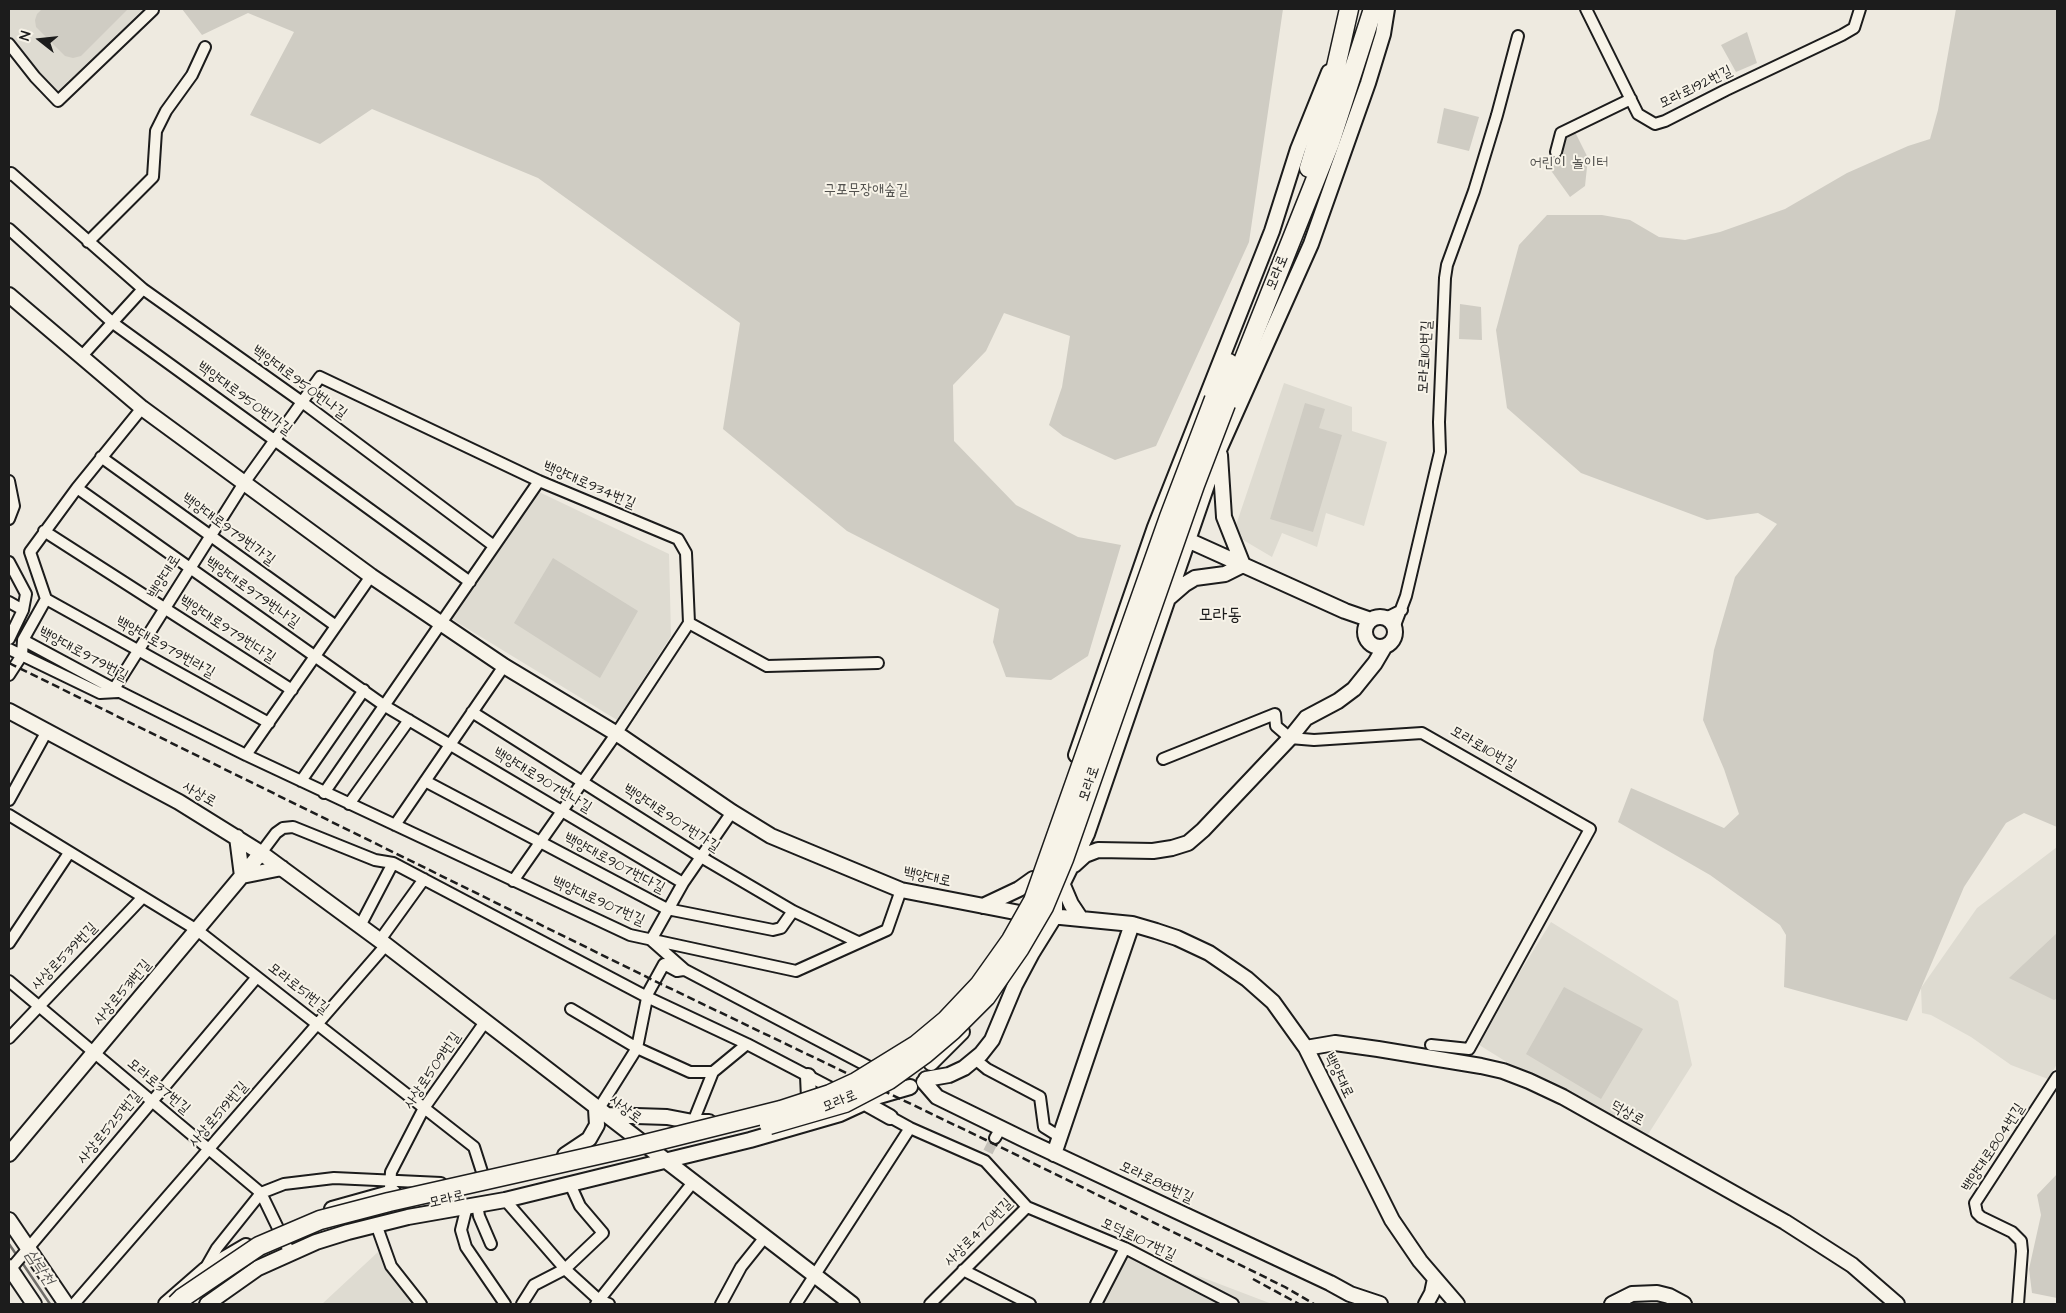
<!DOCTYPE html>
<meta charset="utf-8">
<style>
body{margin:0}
#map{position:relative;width:2066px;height:1313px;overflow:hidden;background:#eeeae0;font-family:"Architects Daughter",sans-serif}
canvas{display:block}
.frame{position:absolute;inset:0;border:10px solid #1c1c1c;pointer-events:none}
.north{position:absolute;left:15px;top:15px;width:50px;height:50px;-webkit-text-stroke:4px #f7f3e8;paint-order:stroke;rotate:286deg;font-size:14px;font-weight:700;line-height:20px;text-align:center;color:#1c1c1c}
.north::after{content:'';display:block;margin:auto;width:18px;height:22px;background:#1c1c1c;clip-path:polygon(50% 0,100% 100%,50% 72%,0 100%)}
</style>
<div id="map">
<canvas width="2066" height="1313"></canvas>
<div class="frame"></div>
<div class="north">N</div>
</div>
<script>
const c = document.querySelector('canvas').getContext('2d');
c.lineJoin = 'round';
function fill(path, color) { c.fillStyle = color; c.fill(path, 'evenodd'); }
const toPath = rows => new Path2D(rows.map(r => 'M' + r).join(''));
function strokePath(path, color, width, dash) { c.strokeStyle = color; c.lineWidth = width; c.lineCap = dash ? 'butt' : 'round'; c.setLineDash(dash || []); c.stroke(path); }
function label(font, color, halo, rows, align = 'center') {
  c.font = font + ' "Architects Daughter","Poor Story",sans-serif'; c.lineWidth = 4; c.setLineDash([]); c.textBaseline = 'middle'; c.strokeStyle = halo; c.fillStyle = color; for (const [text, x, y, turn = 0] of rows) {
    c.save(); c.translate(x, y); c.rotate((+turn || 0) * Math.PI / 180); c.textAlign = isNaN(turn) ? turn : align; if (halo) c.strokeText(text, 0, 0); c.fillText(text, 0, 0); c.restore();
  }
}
const built = toPath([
 [9,9,153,9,57,93,9,39],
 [1284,383,1352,407,1352,431,1387,442,1364,526,1326,513,1317,547,1282,533,1272,557,1233,534],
 [537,491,669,554,671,636,617,720,450,618],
 [2057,847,2057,1064,2048,1079,2011,1065,1971,1037,1931,1015,1922,1013,1921,988,1977,908],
 [1551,922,1678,1001,1692,1065,1647,1136,1505,1061,1476,1043],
 [1125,1248,1272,1304,1095,1304],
 [378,1252,414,1304,322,1304]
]);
const green = toPath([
 [42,9,128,9,81,56,73,58,65,56,36,27,35,20,37,14],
 [182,9,1283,9,1249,242,1156,446,1115,460,1063,436,1049,425,1062,387,1070,336,1004,313,986,351,953,385,954,441,1016,505,1078,537,1121,545,1088,656,1051,680,1006,677,993,642,999,609,847,531,723,429,740,323,538,178,372,109,320,144,250,115,294,32,248,13,202,35],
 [1956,9,2057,9,2057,827,2024,813,2006,823,1964,887,1907,1021,1784,987,1786,935,1780,925,1710,875,1618,822,1631,788,1724,828,1739,814,1724,769,1703,720,1714,650,1735,577,1777,524,1758,513,1707,520,1581,473,1507,408,1496,330,1519,245,1547,215,1602,215,1630,220,1659,237,1685,240,1720,232,1785,209,1847,173,1908,146,1930,139,1938,110],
 [1747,32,1757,63,1736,72,1721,45],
 [1444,108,1479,117,1469,151,1437,143],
 [1572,126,1588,158,1585,186,1570,197,1547,165],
 [1460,304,1481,307,1482,340,1459,339],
 [1305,403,1325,409,1319,428,1342,435,1313,532,1270,519],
 [553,558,638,611,600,678,514,623],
 [2057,933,2057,998,2054,1000,2009,978],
 [1564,987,1643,1029,1601,1099,1526,1054],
 [2057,1174,2057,1298,2032,1293,2029,1269,2041,1215,2037,1195]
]);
const stream = toPath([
 [9,1244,18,1257],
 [21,1261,50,1304]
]);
const streetTunnel = toPath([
 [988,1152,995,1138]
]);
const street = toPath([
 [1586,9,1638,114,1655,124,1665,121,1726,90,1842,35,1854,28,1860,9],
 [9,44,35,77,58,101,153,10],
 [1556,152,1561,133,1631,99],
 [9,175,11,173,143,289,302,402,494,546],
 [9,229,113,323,470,582],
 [88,242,153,177,156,131,166,111,192,75,205,47],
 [81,357,143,289],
 [101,457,336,626],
 [9,481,14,506,9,519],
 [77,488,385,706,683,883],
 [44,531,292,690],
 [9,562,26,594,23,610,9,639],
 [46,599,269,723],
 [9,602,23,610],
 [1386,618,1402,610],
 [689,623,767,666,878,663],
 [1394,628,1406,596,1440,452,1439,422,1445,278,1447,265,1474,191,1497,115,1518,36],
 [23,640,114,689,246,755,630,935,796,971,887,930,901,890],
 [9,649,100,693,118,692],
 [9,675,22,655,23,640,46,599,30,552,77,488,142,408],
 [114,689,244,483,320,377,539,481,678,539,686,553,689,623,616,734,513,881],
 [472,712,701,857,793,911,858,942],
 [246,755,371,576],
 [1163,759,1275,714,1276,726,1290,738,1314,740,1422,733,1590,829,1469,1049,1431,1045],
 [301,781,364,690],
 [425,781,667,909,773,930,781,928,793,911],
 [324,793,539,481],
 [9,800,47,731],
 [349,804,409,720],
 [732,812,683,883,651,940,685,970,875,1070],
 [9,815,197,930,474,1147,483,1175],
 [395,825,504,666],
 [261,853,276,833,283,828,293,827,375,860,393,863,647,997,747,1044,835,1090],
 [360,926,393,863],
 [380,940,424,879],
 [9,943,69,853],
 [9,981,261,1193,290,1253],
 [571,1009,637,1048,690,1072,713,1072,747,1044],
 [9,1038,143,897],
 [975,1059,987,1069,1040,1097,1044,1127,1060,1137],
 [598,1110,637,1048,648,993,664,964,677,971,683,970],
 [890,1117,910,1128,985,1161,1027,1207,930,1304],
 [693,1122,713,1072],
 [995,1138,1001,1128],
 [390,1186,391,1172,424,1108,485,1022],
 [505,1200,565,1269,599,1300,609,1304],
 [477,1204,479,1216,491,1244],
 [467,1206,461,1230,466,1247,505,1304],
 [1027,1207,1125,1248,1233,1304],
 [376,1224,391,1266,421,1304],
 [205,1269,217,1248,261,1193,284,1184,334,1178,441,1183],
 [963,1270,1030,1304],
 [9,1271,257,977],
 [74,1304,386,945],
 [522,1304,534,1285,565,1269,603,1233,580,1206,570,1184],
 [596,1304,694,1181],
 [721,1304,741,1267,765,1237],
 [796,1304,910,1128],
 [1096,1304,1125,1248],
 [2018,1304,2022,1251,2021,1241,2012,1232,1981,1217,1977,1213,1975,1203,2057,1077]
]);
const secondary = toPath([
 [9,295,142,408,371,576,504,666,622,737,732,812,771,836,901,890,1020,913,1132,924,1156,931,1177,938,1209,953,1247,979,1273,1002,1306,1048,1392,1220,1420,1261,1457,1304],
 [1220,455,1224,517,1243,565],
 [1181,537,1345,611,1371,620],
 [1170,597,1185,584,1195,578,1225,574,1243,565],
 '1365 632a15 15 0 1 1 30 0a15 15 0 1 1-30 0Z',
 [9,711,179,802,261,853,386,945,852,1304],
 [1076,755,1155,527,1272,231,1298,149,1329,72],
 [237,837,242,876,282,868],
 [1074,865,1085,855,1098,850,1153,851,1172,848,1188,843,1203,830,1290,738,1306,718,1338,701,1354,689,1375,663,1385,646],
 [1062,883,1071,904,1081,919],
 [983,906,1019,889,1033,879],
 [1306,1048,1335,1043,1378,1049,1481,1066,1503,1071,1529,1081,1563,1097,1785,1222,1852,1265,1897,1304],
 [931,1063,962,1032],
 [808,1076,809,1098],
 [926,1079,949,1075,964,1068,981,1054,992,1040,1015,985,1032,953,1055,916,1055,899,1087,834,1219,450,1311,244,1368,83,1383,34,1387,9],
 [924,1082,937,1097,1025,1140,1330,1283,1350,1294,1380,1304],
 [865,1103,890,1117],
 [605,1115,667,1117,693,1122,709,1122],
 [9,1154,261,853],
 [1054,1154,1132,924],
 [565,1155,589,1139,597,1125,596,1109],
 [332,1209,393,1192],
 [9,1220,66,1304],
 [9,1267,34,1304],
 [166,1304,205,1270,246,1246],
 [207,1304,258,1268,316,1242,348,1232,408,1217,505,1200,750,1140,840,1114,879,1096,910,1087],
 [1426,1304,1432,1293,1435,1279],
 [1612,1304,1632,1294,1657,1293,1669,1296,1684,1304]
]);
const highway = toPath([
 [1309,168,1326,111,1349,9],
 [1214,399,1229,363],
 [1226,404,1330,143,1373,9]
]);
const rail = toPath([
 [9,663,661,984,986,1140,1285,1287,1314,1304],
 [1253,1279,1299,1304]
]);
const highwayBridge = toPath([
 [769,1125,845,1103,889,1080,925,1054,952,1031,986,997,1020,948,1044,907,1064,859,1195,485,1226,404],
 [176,1304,182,1298,259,1246,320,1220,389,1202,633,1147,781,1110,830,1094,856,1082,916,1045,946,1020,979,985,1011,940,1033,901,1169,517,1214,399]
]);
const streetNames = [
 ["모라로192번길",1696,88,-26],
 ["모라로",1278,273,-68],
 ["모라로110번길",1426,357,-87],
 ["백양대로950번나길",299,383,36],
 ["백양대로950번가길",244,399,36],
 ["백양대로934번길",589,486,23],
 ["백양대로979번가길",228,530,36],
 ["백양대로",165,577,-58],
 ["백양대로979번나길",252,593,35],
 ["백양대로979번다길",227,630,33],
 ["백양대로979번라길",165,648,29],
 ["백양대로979번길",83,655,28],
 ["모라로110번길",1483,749,30],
 ["백양대로907번나길",542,781,31],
 ["모라로",1090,784,-71],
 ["사상로",199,795,30],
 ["백양대로907번가길",671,819,33],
 ["백양대로907번다길",614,864,28],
 ["백양대로",927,878,12],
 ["백양대로907번길",598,902,24],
 ["사상로539번길",65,957,-46],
 ["모라로51번길",298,989,38],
 ["사상로531번길",123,993,-50],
 ["사상로509번길",433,1071,-56],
 ["백양대로",1338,1076,64],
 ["모라로37번길",158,1087,40],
 ["모라로",840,1102,-22],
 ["사상로",625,1110,37],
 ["덕상로",1627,1114,29],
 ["사상로519번길",219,1115,-49],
 ["사상로525번길",110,1128,-50],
 ["백양대로804번길",1994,1148,-57],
 ["모라로88번길",1156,1183,25],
 ["모라로",447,1200,-13],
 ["사상로470번길",979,1233,-45],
 ["모덕로107번길",1138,1240,25]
];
const parkNames = [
 ["어린이 놀이터",1569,164],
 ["구포무장애숲길",866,191]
];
const waterNames = [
 ["삼락천",39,1268,56]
];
const quarterNames = [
 ["모라동",1220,616]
];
fill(built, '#dedbd1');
fill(green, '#cfccc3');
strokePath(stream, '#6f6d69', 2.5);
strokePath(streetTunnel, '#c4c1b9', 10, [10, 5]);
strokePath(street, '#1c1c1c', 14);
strokePath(secondary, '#1c1c1c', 18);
strokePath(highway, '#1c1c1c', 21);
strokePath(street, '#f7f3e8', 10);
strokePath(secondary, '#f7f3e8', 14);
strokePath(highway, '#f7f3e8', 18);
strokePath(rail, '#1c1c1c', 2.5, [8, 4]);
strokePath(highwayBridge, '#1c1c1c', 21, []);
strokePath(highwayBridge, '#f7f3e8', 18);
label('15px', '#1c1c1c', '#f7f3e8', streetNames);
label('15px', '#52514e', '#f7f3e8', parkNames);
label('italic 16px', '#535250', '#f7f3e8', waterNames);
label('18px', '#1c1c1c', '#f7f3e8', quarterNames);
</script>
